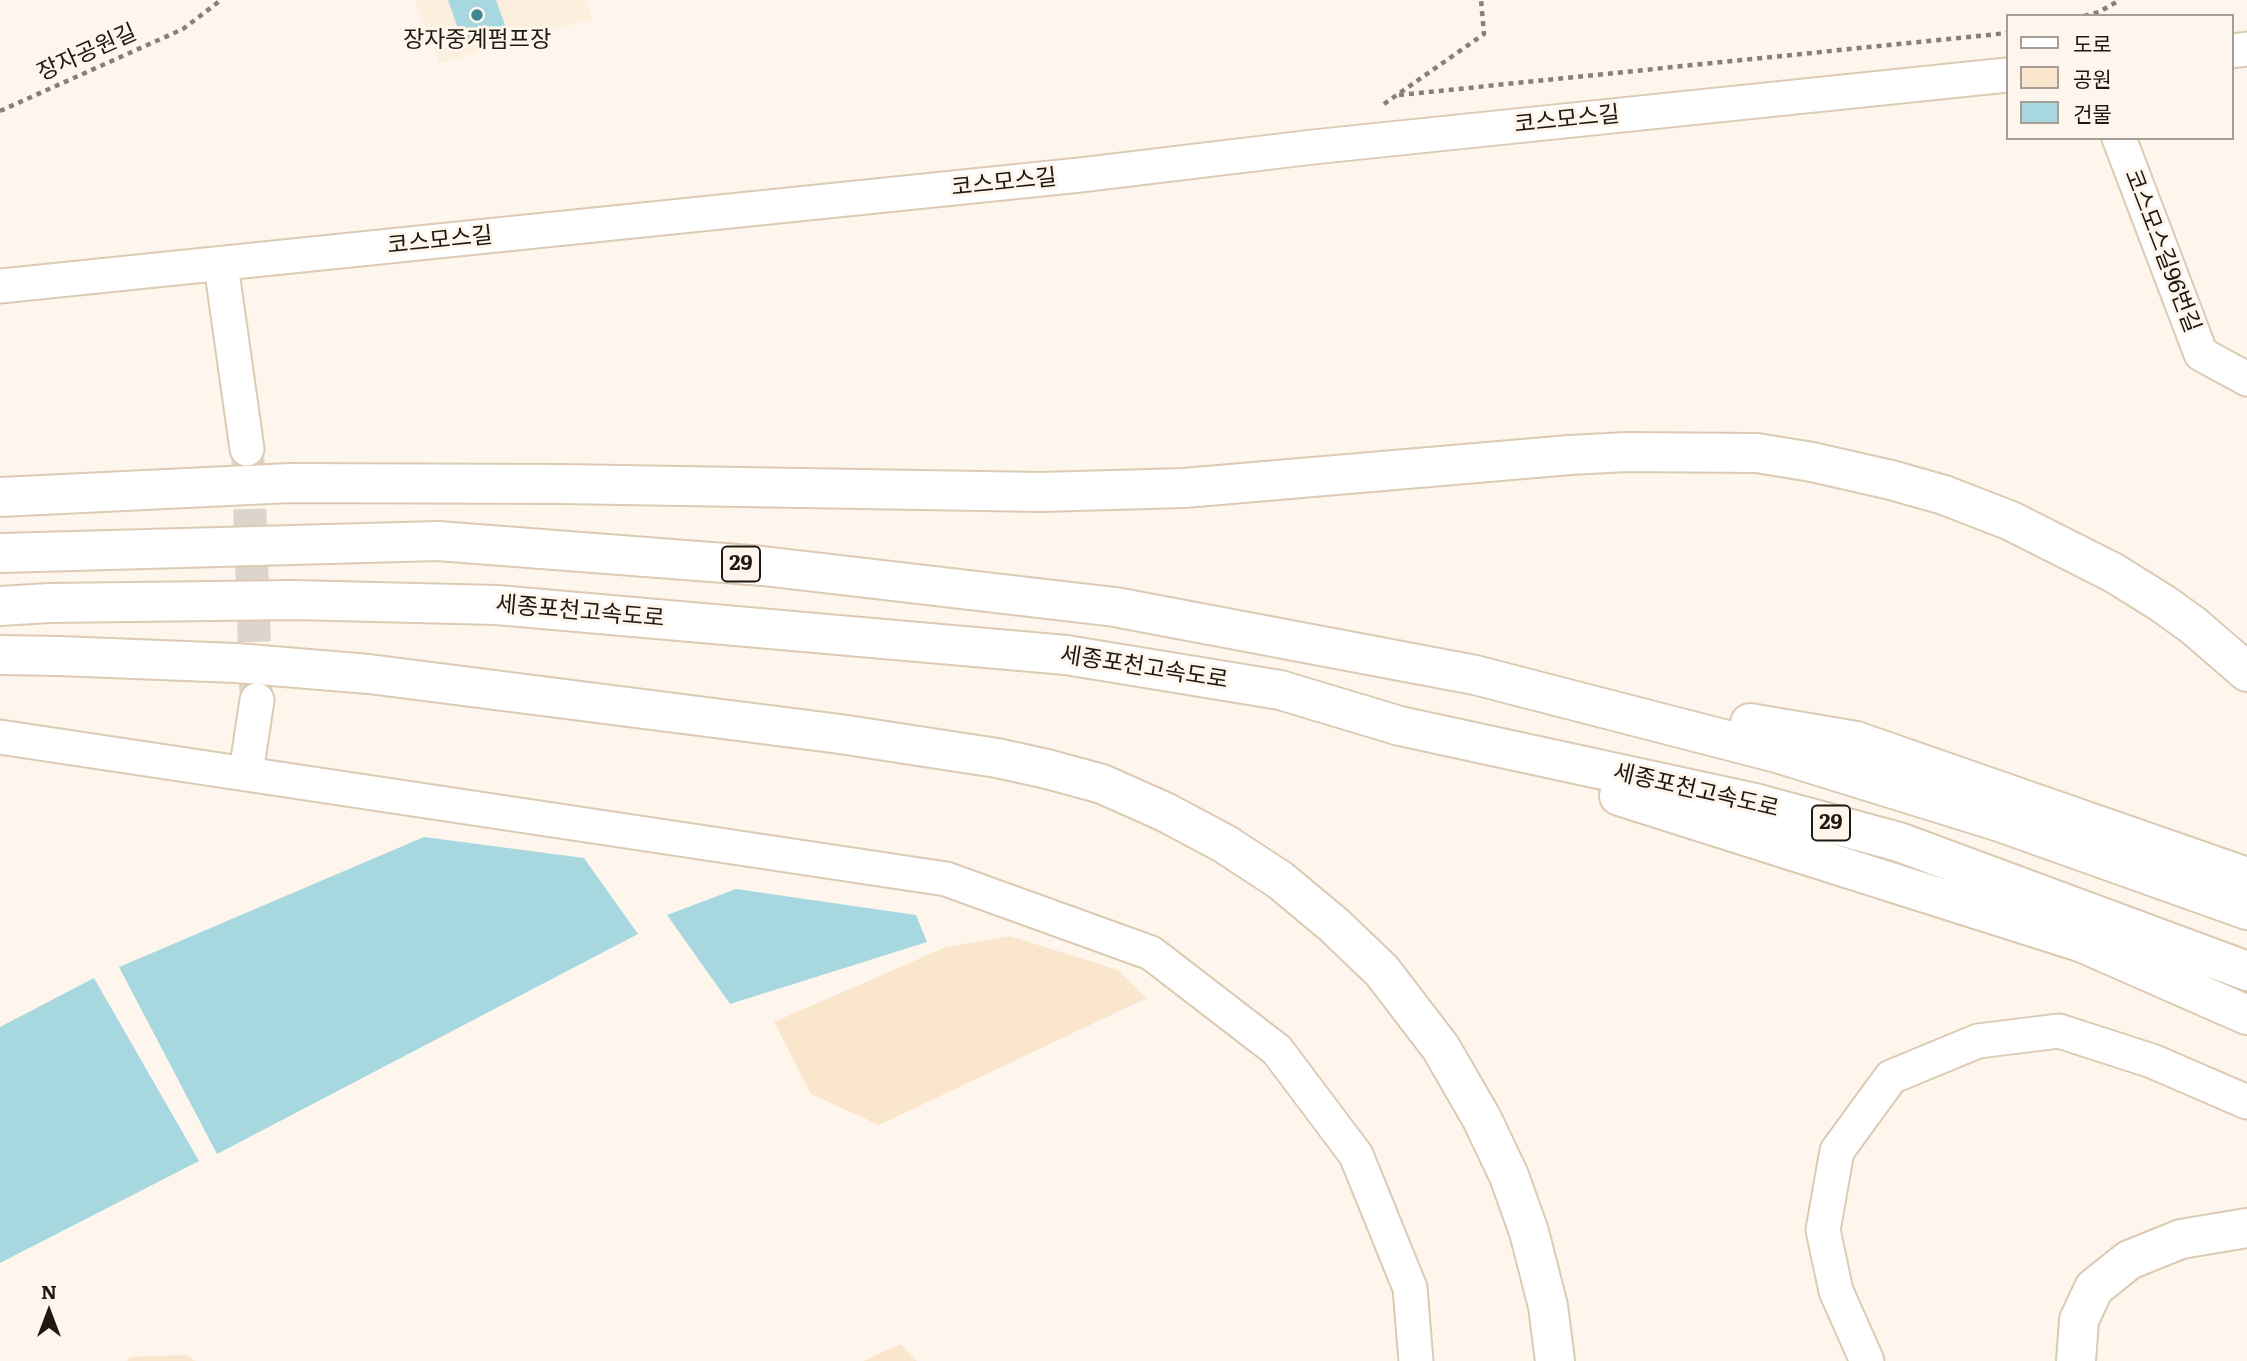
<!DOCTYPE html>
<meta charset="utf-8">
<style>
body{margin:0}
#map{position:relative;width:2247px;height:1361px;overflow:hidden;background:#fef6ed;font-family:Literata,"Noto Sans KR",serif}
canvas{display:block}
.legend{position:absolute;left:2006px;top:14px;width:228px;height:126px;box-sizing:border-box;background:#fef6ed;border:2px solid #a59e95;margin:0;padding:9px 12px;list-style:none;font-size:21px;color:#1f1911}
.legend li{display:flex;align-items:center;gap:14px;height:35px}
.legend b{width:35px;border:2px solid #a59e95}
.north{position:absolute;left:14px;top:1277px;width:70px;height:70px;-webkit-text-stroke:5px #fef6ed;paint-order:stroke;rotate:0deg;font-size:19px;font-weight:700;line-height:28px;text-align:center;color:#1f1911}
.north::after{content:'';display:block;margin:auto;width:24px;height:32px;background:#1f1911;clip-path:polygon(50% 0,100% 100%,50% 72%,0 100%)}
</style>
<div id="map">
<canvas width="2247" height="1361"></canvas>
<ul class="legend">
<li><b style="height:9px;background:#fff"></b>도로</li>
<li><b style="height:19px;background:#fae6cc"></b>공원</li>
<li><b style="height:19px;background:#a8d8df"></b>건물</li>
</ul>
<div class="north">N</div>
</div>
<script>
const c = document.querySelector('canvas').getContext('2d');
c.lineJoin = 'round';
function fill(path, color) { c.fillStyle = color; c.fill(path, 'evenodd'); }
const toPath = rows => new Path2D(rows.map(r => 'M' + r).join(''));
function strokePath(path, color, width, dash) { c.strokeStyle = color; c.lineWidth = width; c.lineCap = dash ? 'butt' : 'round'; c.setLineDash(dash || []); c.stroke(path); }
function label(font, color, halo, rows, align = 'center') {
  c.font = font + ' Literata,"Noto Sans KR",serif'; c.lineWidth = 6; c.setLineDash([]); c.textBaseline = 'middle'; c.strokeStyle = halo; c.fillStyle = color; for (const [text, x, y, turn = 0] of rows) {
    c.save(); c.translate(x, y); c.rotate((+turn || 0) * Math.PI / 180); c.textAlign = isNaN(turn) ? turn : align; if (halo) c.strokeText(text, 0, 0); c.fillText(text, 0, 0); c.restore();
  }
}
const built = toPath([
 [415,0,586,0,592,19,440,63]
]);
const green = toPath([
 [1010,936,1118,970,1147,998,879,1125,811,1094,774,1022,946,947],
 [901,1344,917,1361,863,1361],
 [185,1355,196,1361,127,1361,130,1357]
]);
const building = toPath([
 [448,0,496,0,507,31,464,46],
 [424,837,584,858,638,934,217,1154,119,967],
 [736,889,916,915,927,942,730,1004,667,915],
 [94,978,199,1161,0,1263,0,1027]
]);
const minorTunnel = toPath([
 [248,459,256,692]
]);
const path = toPath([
 [2084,16,2099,12,2120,0],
 [1399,95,2007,33],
 [1384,104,1484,34,1481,0],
 [0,111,183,29,221,0]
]);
const minor = toPath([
 [2231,51,2247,49],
 [2119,138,2201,354,2247,379],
 [221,265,247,449],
 [0,286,1080,175,1313,147,2007,75],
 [0,737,946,879,1151,953,1277,1050,1356,1155,1410,1288,1416,1361],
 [246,773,257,700],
 [1867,1361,1836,1291,1823,1230,1837,1151,1891,1077,1978,1041,2059,1031,2152,1061,2247,1102]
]);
const motorway = toPath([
 [0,497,290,483,561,484,1041,492,1184,488,1570,455,1627,452,1757,453,1812,462,1891,480,1944,495,2011,521,2114,573,2162,603,2194,626,2247,672],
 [0,553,438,541,763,566,1115,607,1475,675,1777,753,2000,822,2247,910],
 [0,606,49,603,294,600,497,605,1066,655,1280,690,1400,726,1755,803,1899,842,2247,971],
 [0,655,59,656,236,663,369,674,840,734,997,758,1047,769,1102,784,1165,812,1225,844,1280,880,1334,925,1382,971,1441,1048,1482,1119,1509,1176,1529,1232,1548,1306,1555,1361],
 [1750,723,1856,741,2247,877],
 [1619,796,2083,943,2247,1015],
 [2076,1361,2079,1320,2094,1288,2129,1260,2181,1239,2247,1228]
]);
const markers = [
 [477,15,7,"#3f8690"]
];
const shields = [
 [741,564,38],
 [1831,823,38]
];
const shieldNames = [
 ["29",741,564],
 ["29",1831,823]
];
const poiNames = [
 ["장자중계펌프장",477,40]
];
const streetNames = [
 ["장자공원길",87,53,-24],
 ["코스모스길",1567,120,-6],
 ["코스모스길",1004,183,-6],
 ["코스모스길",440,241,-6],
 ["코스모스길96번길",2162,251,69],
 ["세종포천고속도로",580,612,5],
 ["세종포천고속도로",1144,668,9],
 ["세종포천고속도로",1696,791,13]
];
fill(built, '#fdefdd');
fill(green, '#fae6cc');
fill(building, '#a8d8df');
strokePath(minorTunnel, '#ddd5cc', 33, [33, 17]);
strokePath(minor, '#dccab4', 37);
strokePath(motorway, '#dccab4', 42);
strokePath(path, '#868077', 4.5, [5, 5]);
strokePath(minor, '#fff', 33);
strokePath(motorway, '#fff', 38);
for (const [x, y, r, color] of markers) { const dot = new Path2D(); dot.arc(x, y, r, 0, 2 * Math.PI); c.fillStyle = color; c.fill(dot); strokePath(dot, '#fef6ed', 2.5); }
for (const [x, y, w] of shields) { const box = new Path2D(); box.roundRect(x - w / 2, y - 17.5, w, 35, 5); c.fillStyle = '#fef6ed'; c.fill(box); strokePath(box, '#1f1911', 2); }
label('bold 21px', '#1f1911', null, shieldNames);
label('23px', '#1f1911', '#fef6ed', poiNames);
label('23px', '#1f1911', '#fef6ed', streetNames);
</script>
